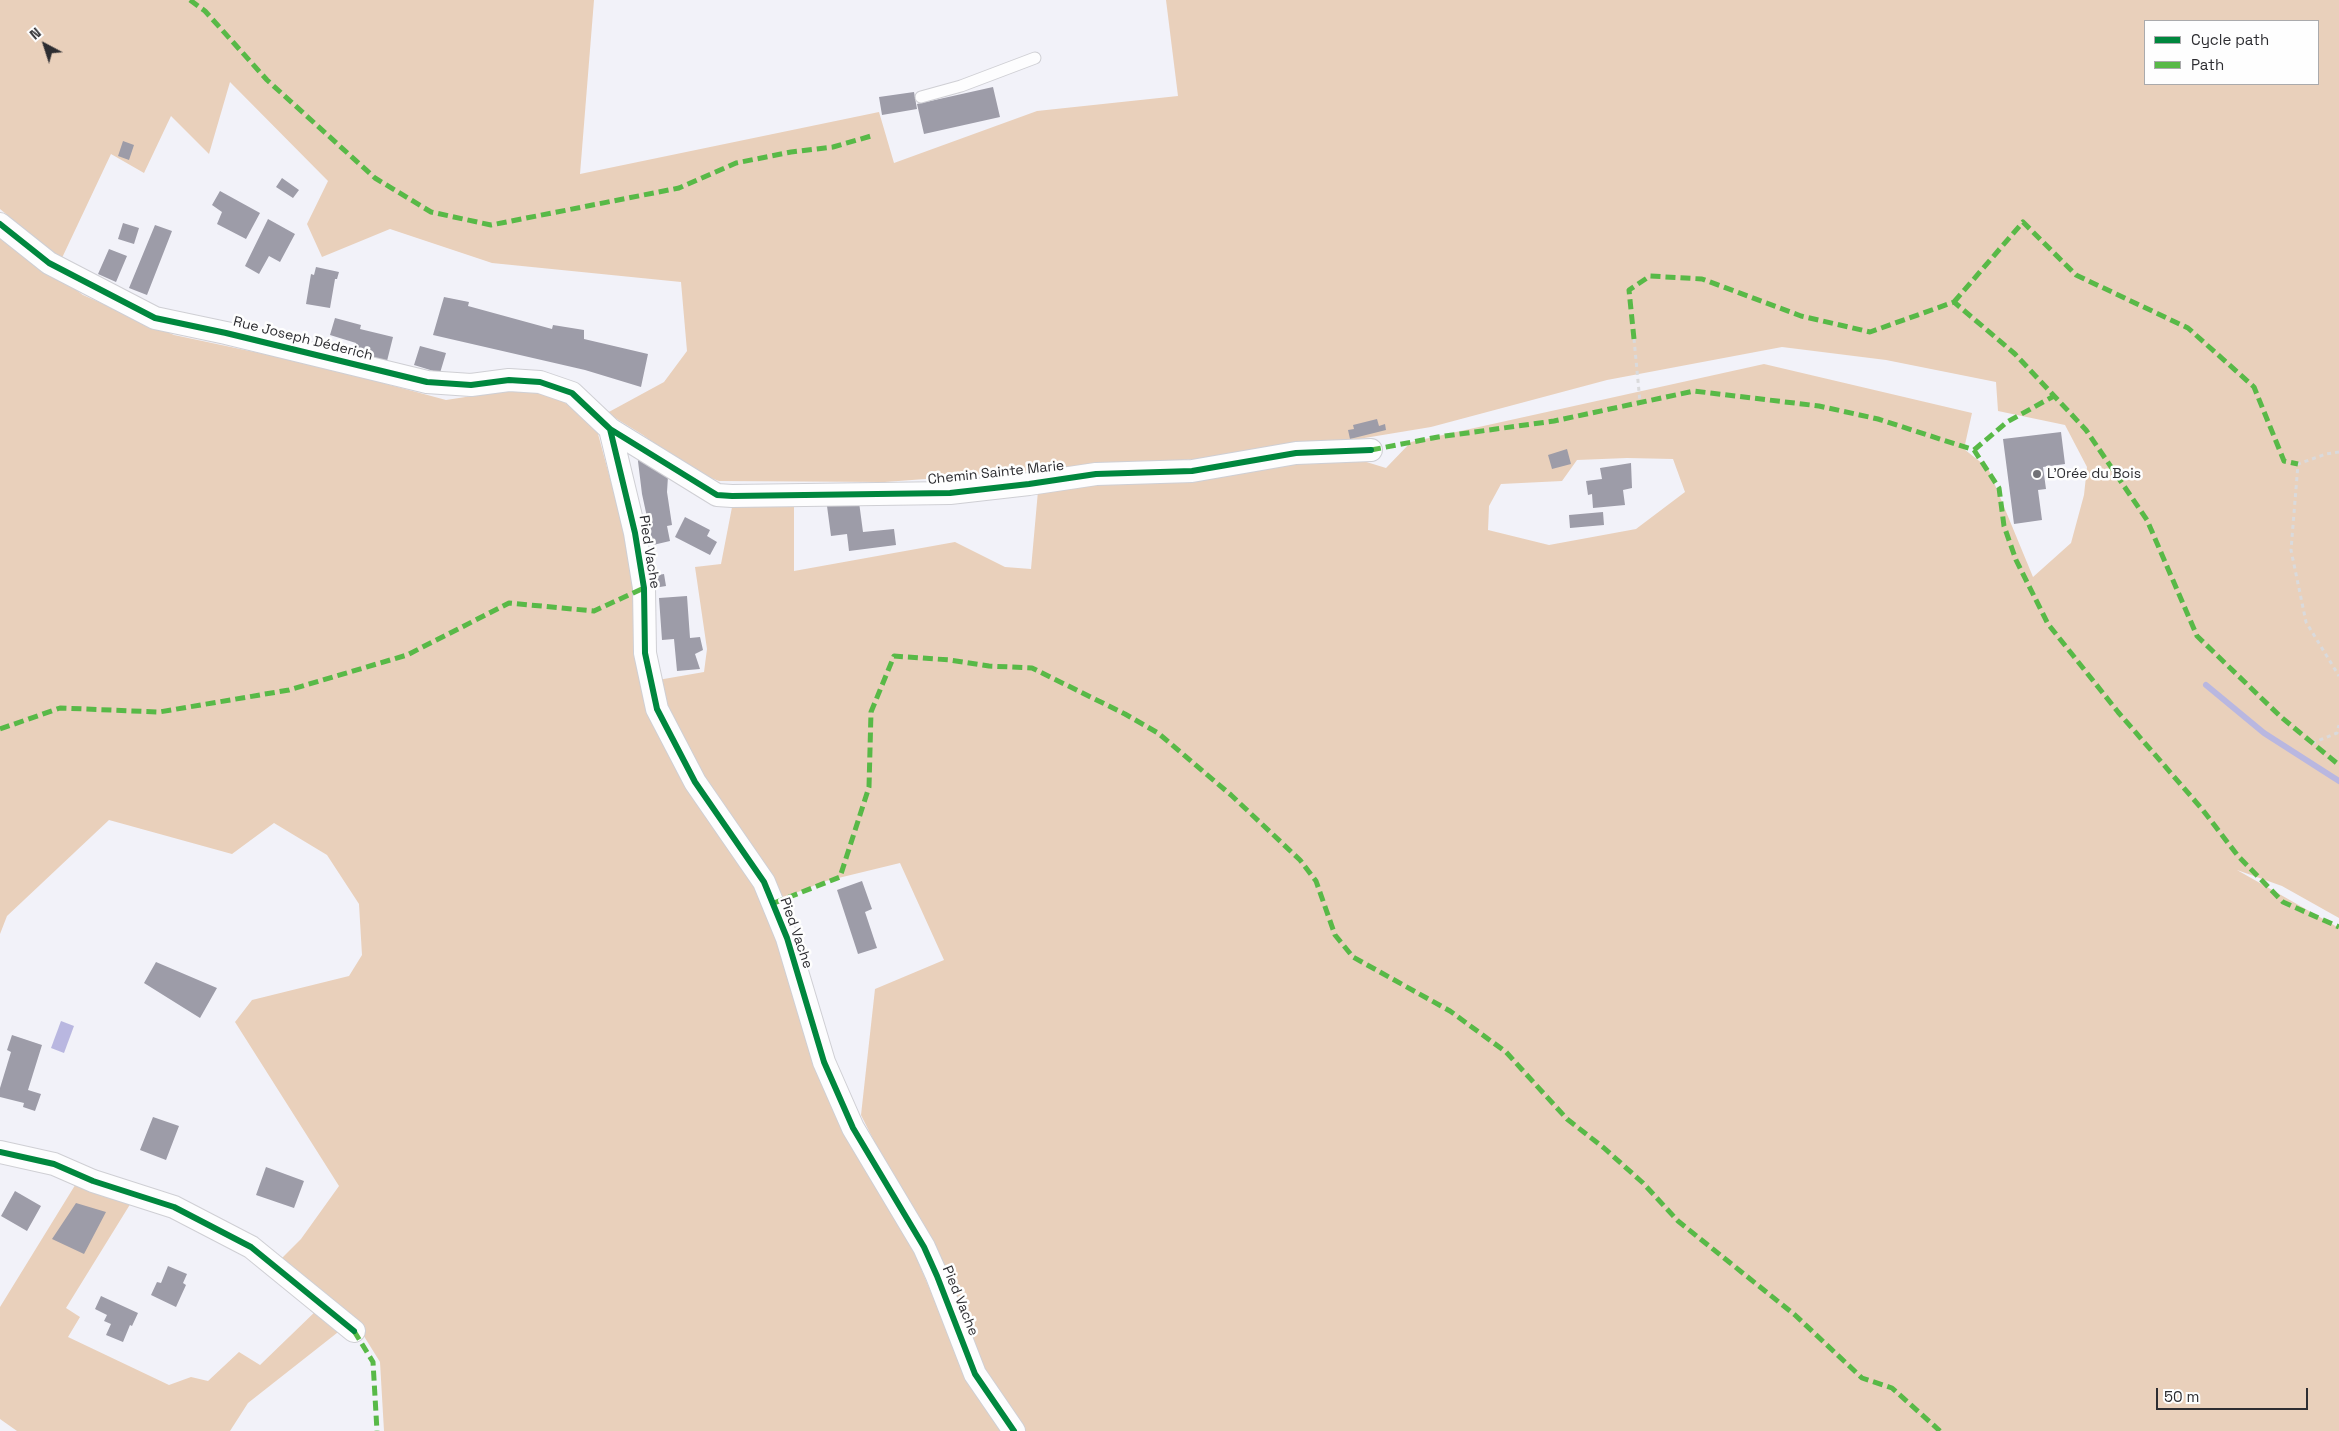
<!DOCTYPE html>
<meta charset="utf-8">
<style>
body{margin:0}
#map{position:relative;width:2339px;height:1431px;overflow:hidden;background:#f2f2f9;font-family:"Space Grotesk",sans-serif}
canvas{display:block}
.legend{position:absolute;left:2144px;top:20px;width:175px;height:65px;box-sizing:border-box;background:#fefefe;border:1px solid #aaaaac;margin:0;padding:6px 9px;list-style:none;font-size:15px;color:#2d2d31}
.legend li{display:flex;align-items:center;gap:10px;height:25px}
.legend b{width:25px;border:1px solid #aaaaac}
.north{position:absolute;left:20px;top:20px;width:50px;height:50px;-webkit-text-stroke:4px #fefefe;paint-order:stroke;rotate:320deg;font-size:14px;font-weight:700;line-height:20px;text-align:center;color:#2d2d31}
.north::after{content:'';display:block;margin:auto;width:18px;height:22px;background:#2d2d31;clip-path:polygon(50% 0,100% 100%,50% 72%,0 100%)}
.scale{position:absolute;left:2156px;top:1388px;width:152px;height:22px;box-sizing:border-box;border:2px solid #2d2d31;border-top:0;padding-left:6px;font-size:15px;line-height:18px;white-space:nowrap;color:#2d2d31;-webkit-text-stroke:4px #fefefe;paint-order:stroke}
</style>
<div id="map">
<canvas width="2339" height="1431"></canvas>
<ul class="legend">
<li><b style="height:6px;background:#00873e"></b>Cycle path</li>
<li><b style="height:6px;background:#58b947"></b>Path</li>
</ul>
<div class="north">N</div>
<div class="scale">50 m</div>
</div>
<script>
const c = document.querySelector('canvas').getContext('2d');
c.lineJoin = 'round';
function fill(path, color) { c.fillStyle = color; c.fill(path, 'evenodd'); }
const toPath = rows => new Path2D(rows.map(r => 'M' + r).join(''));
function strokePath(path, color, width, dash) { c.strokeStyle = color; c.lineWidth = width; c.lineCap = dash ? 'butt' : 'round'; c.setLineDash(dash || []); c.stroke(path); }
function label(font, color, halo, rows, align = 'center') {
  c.font = font + ' "Space Grotesk",sans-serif'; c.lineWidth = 5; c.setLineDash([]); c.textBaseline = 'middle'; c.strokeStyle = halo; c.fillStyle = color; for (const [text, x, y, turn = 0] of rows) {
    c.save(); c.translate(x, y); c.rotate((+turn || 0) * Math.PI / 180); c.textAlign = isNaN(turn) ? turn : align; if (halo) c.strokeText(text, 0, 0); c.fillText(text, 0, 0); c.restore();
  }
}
const green = toPath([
 [0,0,594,0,580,174,879,112,894,163,1037,111,1178,96,1166,0,2339,0,2339,918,2282,886,2237,870,2339,928,2339,1431,1022,1431,988,1382,892,1177,861,1115,875,989,944,960,900,863,826,881,780,899,688,760,658,680,704,672,707,649,695,567,721,564,733,502,794,498,794,571,955,542,1005,567,1031,569,1038,491,1337,453,1386,468,1411,442,1764,364,1972,413,1964,449,1988,468,2033,577,2071,543,2084,495,2087,467,2065,425,1998,411,1996,382,1886,360,1782,347,1607,380,1431,427,1316,446,1195,459,885,482,719,481,695,472,643,435,607,413,664,382,687,351,681,282,492,263,390,229,322,257,307,224,328,181,230,82,209,154,171,116,144,173,111,154,61,260,0,209],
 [2145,21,2318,21,2318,84,2145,84],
 [1627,458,1673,459,1685,492,1636,529,1549,545,1488,530,1489,506,1501,484,1562,481,1577,460],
 [0,236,83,295,174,335,316,365,446,400,511,390,549,394,594,419,632,560,649,698,755,876,966,1375,1003,1431,384,1431,380,1362,357,1325,282,1258,301,1239,339,1186,235,1022,252,1000,349,976,362,955,359,904,327,855,274,823,232,854,109,820,7,916,0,934],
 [77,1182,134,1198,66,1308,80,1317,68,1337,169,1385,191,1377,208,1381,239,1352,260,1365,320,1307,342,1329,248,1403,230,1431,17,1431,0,1419,0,1307]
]);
const water = toPath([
 [61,1021,74,1026,64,1053,51,1048]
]);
const stream = toPath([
 [2206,685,2264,733,2339,781]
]);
const building = toPath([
 [993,87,1000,117,924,134,917,104],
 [914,92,917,109,882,115,879,97],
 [123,141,134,145,129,160,118,156],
 [282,178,299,190,293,198,276,187],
 [220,191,260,213,246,239,217,224,222,212,212,205],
 [268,219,295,234,280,262,269,256,259,274,245,266],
 [123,223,139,228,134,244,118,239],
 [155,225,172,231,147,295,129,288],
 [109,249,127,256,116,282,98,274],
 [316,267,339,272,337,279,335,279,330,308,306,304,311,274,314,275],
 [444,297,469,302,468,306,552,329,553,325,584,330,584,339,648,354,641,387,585,370,433,335],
 [335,318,361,325,360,329,393,337,386,365,353,356,356,343,330,335],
 [420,346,446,353,440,373,414,365],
 [1377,419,1379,426,1385,424,1386,430,1350,439,1348,430,1354,429,1353,425],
 [2061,432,2065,464,2043,467,2046,489,2038,490,2042,520,2014,524,2003,439],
 [1567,449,1571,464,1552,469,1548,455],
 [637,453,668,476,667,492,672,525,667,526,670,541,653,545,642,494],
 [1631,463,1632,488,1623,490,1625,505,1593,508,1592,494,1588,495,1586,481,1602,479,1600,468],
 [859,502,863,532,894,529,896,545,849,551,847,534,831,536,827,506],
 [1603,512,1604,525,1570,528,1569,515],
 [685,517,710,530,707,536,717,542,710,555,675,537],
 [664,574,666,586,654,588,652,576],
 [687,596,690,638,700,637,703,650,695,654,700,669,677,671,674,639,662,640,659,598],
 [862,881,872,909,865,912,877,948,858,954,837,890],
 [156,962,217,988,200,1018,144,983],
 [12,1035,42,1045,28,1090,41,1094,35,1111,23,1107,24,1103,0,1097,0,1088,11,1052,7,1050],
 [153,1117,179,1126,166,1160,140,1150],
 [266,1167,304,1181,294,1208,256,1195],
 [15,1191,41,1206,27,1231,1,1216],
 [76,1203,106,1212,84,1254,52,1239],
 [168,1266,187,1274,183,1283,186,1285,176,1307,151,1295,157,1282,161,1283],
 [101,1296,138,1313,132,1326,130,1325,123,1342,106,1335,111,1324,104,1321,107,1315,95,1309]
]);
const path = toPath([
 [1634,339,1640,402],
 [2339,452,2326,454,2298,464,2291,550,2306,622,2339,676],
 [2312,743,2337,733,2339,725]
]);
const lane = toPath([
 [921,97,961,86,1035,58]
]);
const street = toPath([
 [0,224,49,263,155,318,226,333,427,382,471,385,509,380,540,382,572,393,610,429,717,495,732,496,950,493,1029,484,1096,474,1192,471,1296,453,1371,450],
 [610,429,635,533,644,588,645,653,657,709,695,782,764,882,787,938,824,1062,853,1128,924,1247,937,1276,975,1374,1014,1431],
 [0,1152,54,1164,93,1181,174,1207,251,1247,354,1331]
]);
const quiet = toPath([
 [190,0,205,11,267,80,375,178,431,212,491,225,679,188,736,163,791,152,833,147,871,136],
 [1954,302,2023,222,2076,275,2188,328,2254,387,2284,461,2298,464],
 [1634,339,1629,290,1650,276,1702,279,1801,316,1870,332,1954,302,2015,354,2086,430,2147,520,2197,636,2281,717,2339,765],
 [1371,450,1438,437,1554,421,1694,391,1819,406,1878,419,1974,450,1999,488,2004,526,2016,560,2048,624,2118,712,2202,809,2238,856,2283,902,2339,927],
 [1974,450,2007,422,2054,396],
 [0,729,60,708,159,712,289,690,407,655,509,603,594,611,644,588],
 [774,903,840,877,869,787,871,712,894,656,950,660,989,666,1032,668,1125,714,1158,733,1231,795,1300,860,1316,881,1335,935,1353,957,1450,1011,1506,1052,1567,1119,1604,1148,1643,1183,1678,1221,1795,1315,1862,1378,1892,1388,1940,1431],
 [354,1331,373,1362,377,1431]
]);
const cycleway = toPath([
 [0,224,49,263,155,318,226,333,427,382,471,385,509,380,540,382,572,393,610,429,717,495,732,496,950,493,1029,484,1096,474,1192,471,1296,453,1371,450],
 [610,429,635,533,644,588,645,653,657,709,695,782,764,882,787,938,824,1062,853,1128,924,1247,937,1276,975,1374,1014,1431],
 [0,1152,54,1164,93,1181,174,1207,251,1247,354,1331]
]);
const markers = [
 [2037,474,5,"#727277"]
];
const streetNames = [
 ["Rue Joseph Déderich",303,339,14],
 ["Chemin Sainte Marie",996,473,-6],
 ["Pied Vache",649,552,81],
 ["Pied Vache",796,933,71],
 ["Pied Vache",960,1301,68]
];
const poiNames = [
 ["L'Orée du Bois",2047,474]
];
fill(green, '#e9d0bb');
fill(water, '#b9b7e0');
strokePath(stream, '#b9b7e0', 6);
fill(building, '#9d9ca8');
strokePath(lane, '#cfcfd4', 13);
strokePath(street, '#cfcfd4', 24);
strokePath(path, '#dadadc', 3, [4, 4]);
strokePath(lane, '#fdfdfe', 11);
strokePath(street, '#fdfdfe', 22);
strokePath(quiet, '#58b947', 5, [10, 5]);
strokePath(cycleway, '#00873e', 6);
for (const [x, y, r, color] of markers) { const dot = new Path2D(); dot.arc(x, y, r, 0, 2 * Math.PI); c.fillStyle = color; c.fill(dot); strokePath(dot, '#fefefe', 2); }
label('14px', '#2d2d31', '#fefefe', streetNames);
label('14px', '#2d2d31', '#fefefe', poiNames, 'left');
</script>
